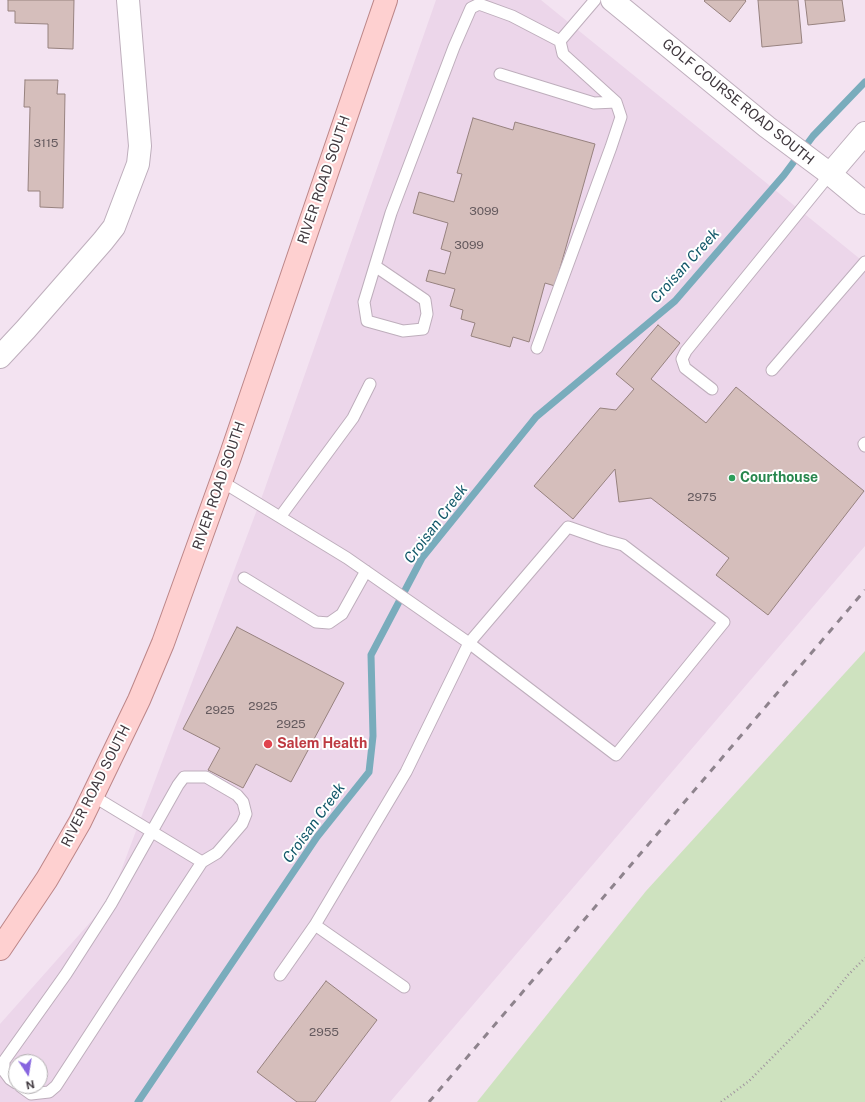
<!DOCTYPE html>
<style>
body{margin:0}
#map{position:relative;width:865px;height:1102px;overflow:hidden;background:#f3e3f1;font-family:"Public Sans",sans-serif}
canvas{display:block}
.north{position:absolute;left:8px;top:1054px;width:40px;height:40px;box-sizing:border-box;background:#fff;border:1px solid #b3b0b2;border-radius:50%;rotate:168deg;font-size:11px;font-weight:700;line-height:16px;text-align:center;color:#40393f}
.north::after{content:'';display:block;margin:auto;width:14px;height:18px;background:#8664df;clip-path:polygon(50% 0,100% 100%,50% 72%,0 100%)}
</style>
<div id="map">
<canvas width="865" height="1102"></canvas>
<div class="north">N</div>
</div>
<script>
const c = document.querySelector('canvas').getContext('2d');
c.lineJoin = 'round';
function fill(path, color) { c.fillStyle = color; c.fill(path, 'evenodd'); }
const toPath = rows => new Path2D(rows.map(r => 'M' + r).join(''));
function strokePath(path, color, width, dash) { c.strokeStyle = color; c.lineWidth = width; c.lineCap = dash ? 'butt' : 'round'; c.setLineDash(dash || []); c.stroke(path); }
function label(font, color, halo, rows, align = 'center') {
  c.font = font + ' "Public Sans",sans-serif'; c.lineWidth = 4; c.setLineDash([]); c.textBaseline = 'middle'; c.strokeStyle = halo; c.fillStyle = color; for (const [text, x, y, turn = 0] of rows) {
    c.save(); c.translate(x, y); c.rotate((+turn || 0) * Math.PI / 180); c.textAlign = isNaN(turn) ? turn : align; if (halo) c.strokeText(text, 0, 0); c.fillText(text, 0, 0); c.restore();
  }
}
const built = toPath([
 [436,0,541,0,865,263,865,546,390,1102,0,1102,0,1024,110,900,264,491],
 [16,1062,40,1062,40,1086,16,1086]
]);
const green = toPath([
 [865,651,865,1102,477,1102,646,891]
]);
const stream = toPath([
 [138,1102,317,837,369,772,373,736,371,655,422,558,536,417,675,301,784,175,813,136,865,82]
]);
const building = toPath([
 [8,0,74,0,73,49,48,48,48,24,15,23,15,11,8,11,8,0],
 [705,0,745,0,746,1,730,22,704,1,705,0],
 [758,0,798,0,802,43,762,47,758,0],
 [805,0,842,0,845,21,808,25,805,0],
 [25,80,58,80,57,94,65,94,63,208,40,207,40,191,28,191,30,107,24,107,25,80],
 [473,118,513,130,515,122,595,144,555,286,545,283,529,342,513,337,510,347,471,336,475,323,461,319,463,310,450,306,455,289,426,281,429,270,445,274,451,252,441,249,448,223,413,213,419,192,454,202,462,174,457,173,473,118],
 [658,325,680,343,651,379,706,423,736,387,864,491,768,615,716,575,729,558,651,498,619,502,615,469,573,519,534,486,600,408,616,410,634,389,616,374,658,325],
 [237,627,344,683,291,782,256,764,243,788,208,770,220,748,183,729,237,627],
 [326,981,377,1020,315,1102,297,1102,257,1072,326,981]
]);
const path = toPath([
 [721,1102,749,1081,823,1006,848,975,865,958]
]);
const service = toPath([
 [500,74,594,103,616,102],
 [375,266,425,300,427,314,423,329,403,331,367,321,364,302,391,213,454,47,471,8,479,4,512,16,560,41],
 [537,348,611,147,621,117,616,102,563,54,560,41,595,0],
 [772,370,865,262],
 [712,389,685,368,682,359,686,351,830,174],
 [865,443,864,444,865,446],
 [221,481,347,558,469,643,406,772,315,925,280,975],
 [280,517,353,418,370,384],
 [568,527,605,540,623,545,724,622,616,755,469,643,568,527],
 [244,578,316,622,329,623,342,614,366,571],
 [93,796,202,862],
 [315,925,404,987],
 [16,1083,10,1079,4,1071,4,1061,66,974,111,904,178,785,184,777,206,777,237,795,243,802,246,814,242,824,217,853,202,862,56,1086,49,1092,31,1094,20,1086]
]);
const minor = toPath([
 [612,0,767,127,830,174,865,203],
 [830,174,865,133],
 [0,357,26,329,103,241,114,227,138,164,140,146,128,0]
]);
const primary = toPath([
 [0,949,47,879,80,822,139,700,163,643,230,457,386,0]
]);
const rail = toPath([
 [429,1102,865,590]
]);
const markers = [
 [732,478,4,"#2e9e5b"],
 [268,744,5,"#e0444e"]
];
const numberNames = [
 ["3115",46,143],
 ["3099",484,211],
 ["3099",469,245],
 ["2975",702,497],
 ["2925",263,706],
 ["2925",220,710],
 ["2925",291,724],
 ["2955",324,1032]
];
const streetNames = [
 ["GOLF COURSE ROAD SOUTH",738,102,39],
 ["RIVER ROAD SOUTH",324,180,-71],
 ["RIVER ROAD SOUTH",219,486,-71],
 ["RIVER ROAD SOUTH",96,786,-63]
];
const leisureNames = [
 ["Courthouse",740,478]
];
const healthNames = [
 ["Salem Health",277,744]
];
const waterNames = [
 ["Croisan Creek",685,266,-48],
 ["Croisan Creek",436,524,-53],
 ["Croisan Creek",314,823,-54]
];
fill(built, '#ecd6ea');
fill(green, '#cee2bf');
strokePath(stream, '#79acbc', 7);
fill(building, '#d5bebb');
strokePath(building, '#97827f', 1);
strokePath(service, '#beaebc', 13);
strokePath(minor, '#beaebc', 24);
strokePath(primary, '#bc8688', 24);
strokePath(path, '#a1959f', 2.5, [1, 3]);
strokePath(service, '#fff', 11);
strokePath(minor, '#fff', 22);
strokePath(primary, '#fed0d0', 22);
strokePath(rail, '#8e838d', 3, [7, 7]);
for (const [x, y, r, color] of markers) { const dot = new Path2D(); dot.arc(x, y, r, 0, 2 * Math.PI); c.fillStyle = color; c.fill(dot); strokePath(dot, '#fff', 1.5); }
label('12px', '#655a5e', null, numberNames);
label('14px', '#40393f', '#fff', streetNames);
label('bold 14px', '#27864d', '#fff', leisureNames, 'left');
label('bold 14px', '#be3a42', '#fff', healthNames, 'left');
label('italic 15px', '#12586a', '#fff', waterNames);
</script>
